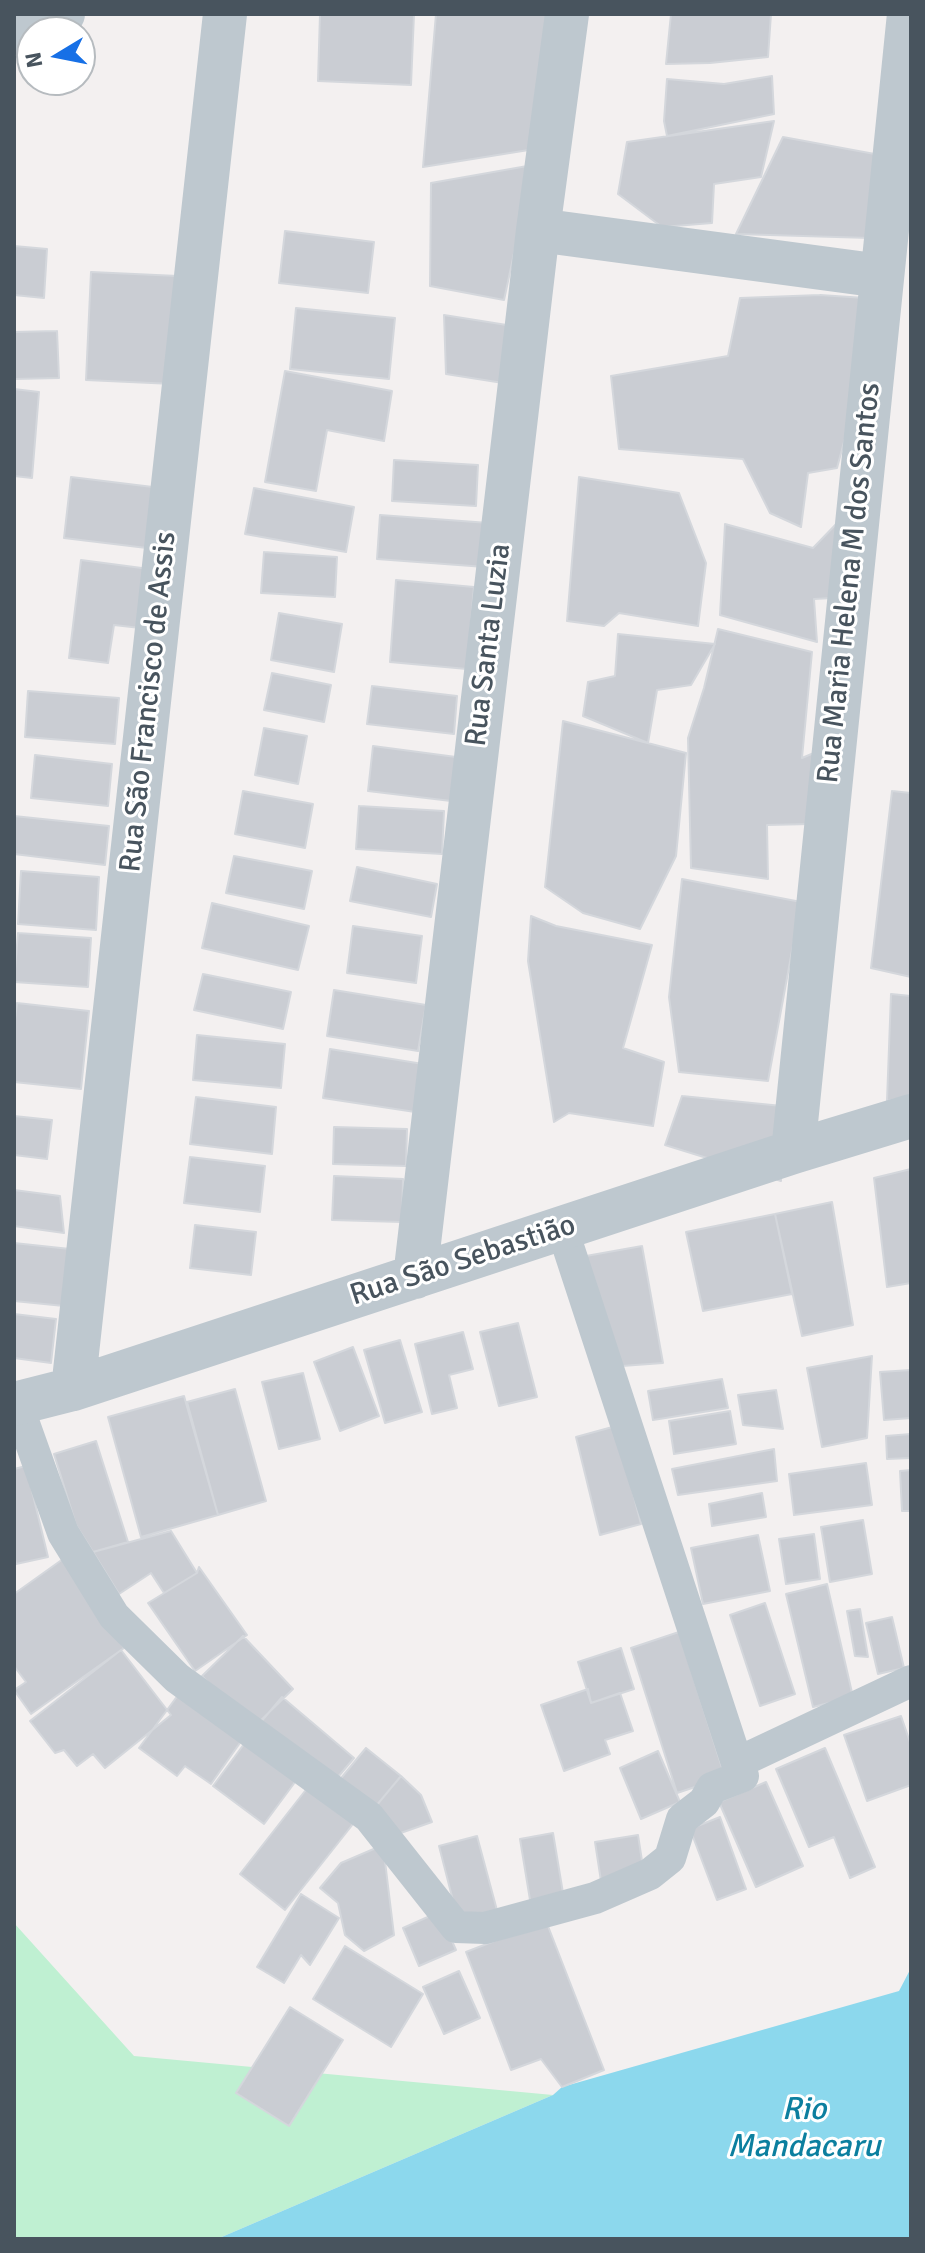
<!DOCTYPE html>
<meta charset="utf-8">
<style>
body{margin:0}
#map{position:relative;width:925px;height:2253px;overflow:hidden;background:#f3f0f0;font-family:Signika,sans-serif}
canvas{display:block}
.frame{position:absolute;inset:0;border:16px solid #48545e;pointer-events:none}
.north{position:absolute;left:16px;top:16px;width:80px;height:80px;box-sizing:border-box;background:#fff;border:2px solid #b6bbbf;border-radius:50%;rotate:260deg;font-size:22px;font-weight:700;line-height:32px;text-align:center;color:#48545e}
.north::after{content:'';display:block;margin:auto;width:28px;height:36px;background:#1770e6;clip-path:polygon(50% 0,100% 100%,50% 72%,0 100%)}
</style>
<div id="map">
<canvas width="925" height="2253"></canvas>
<div class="frame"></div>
<div class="north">N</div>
</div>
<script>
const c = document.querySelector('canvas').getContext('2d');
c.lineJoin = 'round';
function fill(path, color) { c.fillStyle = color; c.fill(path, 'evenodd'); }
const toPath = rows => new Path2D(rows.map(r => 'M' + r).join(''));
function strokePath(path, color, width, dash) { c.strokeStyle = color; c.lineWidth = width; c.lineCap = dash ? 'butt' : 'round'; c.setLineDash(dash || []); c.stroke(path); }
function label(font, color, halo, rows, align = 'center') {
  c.font = font + ' Signika,sans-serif'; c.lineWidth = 6; c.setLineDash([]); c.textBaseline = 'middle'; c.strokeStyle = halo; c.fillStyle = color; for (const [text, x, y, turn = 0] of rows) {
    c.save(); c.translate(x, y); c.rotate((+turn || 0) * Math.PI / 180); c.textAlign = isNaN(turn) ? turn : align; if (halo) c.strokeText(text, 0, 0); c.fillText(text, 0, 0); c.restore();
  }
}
const green = toPath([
 [14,1923,134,2056,553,2095,217,2239,14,2239]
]);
const water = toPath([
 [911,1968,911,2239,217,2239,553,2095,562,2087,899,1991]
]);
const building = toPath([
 [320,14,414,14,411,85,318,81,320,14],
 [436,14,559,14,541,148,423,167,436,14],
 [671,14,771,14,768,57,710,63,666,64,671,14],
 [772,76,774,114,667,136,664,121,667,79,724,84,772,76],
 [774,121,761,177,714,184,712,223,662,227,618,194,627,142,774,121],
 [783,137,880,155,870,238,736,234,783,137],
 [533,165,504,300,430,286,431,183,533,165],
 [285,231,374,242,368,293,279,283,285,231],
 [14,246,47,249,44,298,14,295,14,246],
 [91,272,178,276,173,384,86,380,91,272],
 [820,295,865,298,855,401,837,468,808,473,801,527,770,513,743,459,619,449,611,376,728,356,740,298,820,295],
 [296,308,395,318,389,379,290,369,296,308],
 [444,315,513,326,503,383,446,374,444,315],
 [57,331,59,378,14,379,14,332,57,331],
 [285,371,392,391,384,441,327,430,316,491,265,482,285,371],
 [14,389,39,392,32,478,14,476,14,389],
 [394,460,478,465,476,506,392,501,394,460],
 [71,477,161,488,155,549,64,538,71,477],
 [579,477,679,493,706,563,698,626,619,613,604,626,567,621,579,477],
 [254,488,354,507,346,552,245,534,254,488],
 [380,515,489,523,485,567,377,559,380,515],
 [842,518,832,598,814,599,817,642,720,615,725,524,813,548,842,518],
 [264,552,337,557,335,597,261,593,264,552],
 [81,560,157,570,149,629,114,625,108,663,69,658,81,560],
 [396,580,474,587,467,669,390,662,396,580],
 [279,613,342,624,334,672,271,660,279,613],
 [718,629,812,652,802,758,821,750,810,824,767,825,768,879,691,868,688,738,704,688,718,629],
 [618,634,715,644,691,685,657,690,648,743,583,716,588,682,615,676,618,634],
 [272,673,331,685,324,722,264,710,272,673],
 [372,686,457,696,454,734,367,724,372,686],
 [28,691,119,698,115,744,25,737,28,691],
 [563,721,686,753,676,856,640,929,583,913,545,887,563,721],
 [264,728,307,736,298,784,255,775,264,728],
 [373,746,456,757,451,801,368,791,373,746],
 [35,755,112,764,108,806,31,798,35,755],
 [243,791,313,804,305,848,235,834,243,791],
 [892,791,911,793,911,977,871,968,892,791],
 [359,806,444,811,442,854,356,849,359,806],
 [14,816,109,826,105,865,14,854,14,816],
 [234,856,312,871,304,909,226,893,234,856],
 [357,867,437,884,431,917,350,901,357,867],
 [21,871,99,877,96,930,18,924,21,871],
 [682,879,801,902,768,1081,679,1072,669,997,682,879],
 [212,903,309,926,298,970,202,948,212,903],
 [531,916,556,926,652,945,623,1048,664,1062,653,1126,569,1113,554,1122,528,961,531,916],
 [353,926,422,936,416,983,347,973,353,926],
 [18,933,91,938,88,987,14,982,18,933],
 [203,974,291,992,283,1029,194,1010,203,974],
 [334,990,426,1005,418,1051,327,1036,334,990],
 [891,994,911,996,911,1096,887,1101,891,994],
 [17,1003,89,1011,81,1089,14,1082,14,1028,17,1003],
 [197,1035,285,1044,281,1088,193,1080,197,1035],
 [330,1049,423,1064,415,1112,323,1098,330,1049],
 [682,1096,782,1106,781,1181,665,1145,682,1096],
 [196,1097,276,1107,272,1154,190,1144,196,1097],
 [14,1116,52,1120,47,1159,14,1155,14,1116],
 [334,1127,407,1129,406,1166,333,1164,334,1127],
 [190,1157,265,1166,260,1212,184,1203,190,1157],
 [911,1169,911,1283,887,1287,874,1178,911,1169],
 [334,1176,403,1179,402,1222,332,1220,334,1176],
 [14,1190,60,1196,64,1233,14,1226,14,1190],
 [832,1202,853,1325,802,1336,775,1214,832,1202],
 [775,1214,792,1294,703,1311,686,1232,775,1214],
 [195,1225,256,1232,251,1275,190,1268,195,1225],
 [14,1243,70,1249,64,1306,14,1301,14,1243],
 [642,1246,663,1363,608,1367,586,1256,642,1246],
 [14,1314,56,1319,51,1363,14,1358,14,1314],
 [518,1323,537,1397,499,1406,480,1332,518,1323],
 [463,1332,473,1369,449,1375,457,1408,432,1414,415,1344,463,1332],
 [400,1340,422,1412,385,1423,364,1350,400,1340],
 [353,1347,379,1416,340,1431,314,1362,353,1347],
 [872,1356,867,1438,822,1447,807,1368,872,1356],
 [911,1370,911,1418,884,1420,880,1372,911,1370],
 [303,1373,320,1439,279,1449,262,1382,303,1373],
 [722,1379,728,1408,653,1420,648,1391,722,1379],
 [235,1389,266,1501,218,1515,187,1402,235,1389],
 [776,1390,783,1429,743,1425,738,1395,776,1390],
 [184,1396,218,1515,141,1537,108,1417,184,1396],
 [730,1411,736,1444,674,1454,669,1421,730,1411],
 [616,1426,641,1524,600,1535,576,1437,616,1426],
 [911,1434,911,1458,887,1459,886,1436,911,1434],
 [96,1441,128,1542,93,1552,76,1525,54,1454,96,1441],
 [774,1449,777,1481,678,1495,672,1469,774,1449],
 [866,1463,872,1505,794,1515,789,1474,866,1463],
 [26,1466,48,1557,16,1564,14,1555,14,1469,26,1466],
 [911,1470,911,1511,902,1511,900,1471,911,1470],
 [762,1493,766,1517,712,1526,709,1504,762,1493],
 [863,1520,872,1574,830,1582,821,1527,863,1520],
 [171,1531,197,1573,164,1593,151,1573,119,1594,93,1552,171,1531],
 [814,1534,820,1579,786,1584,779,1539,814,1534],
 [758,1535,770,1591,703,1604,691,1548,758,1535],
 [63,1559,124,1648,31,1714,14,1690,26,1682,14,1666,14,1594,63,1559],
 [199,1567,247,1635,195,1671,148,1603,197,1573,199,1567],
 [827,1584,853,1697,813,1707,786,1594,827,1584],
 [765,1603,795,1694,760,1706,730,1615,765,1603],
 [860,1609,868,1657,855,1656,847,1611,860,1609],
 [892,1617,904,1668,878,1674,866,1623,892,1617],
 [679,1632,725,1777,677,1793,631,1648,679,1632],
 [243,1636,293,1689,252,1729,202,1676,243,1636],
 [621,1648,634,1689,591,1703,578,1662,621,1648],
 [121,1650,171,1715,105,1768,93,1754,77,1766,64,1750,55,1753,30,1721,121,1650],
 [184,1687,247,1733,211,1784,185,1766,177,1776,139,1748,184,1687],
 [588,1689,591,1703,620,1693,633,1731,605,1740,610,1754,564,1771,541,1705,588,1689],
 [282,1697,354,1758,332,1784,260,1723,282,1697],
 [901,1716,911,1745,911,1785,867,1801,844,1735,901,1716],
 [250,1736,301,1774,264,1824,213,1786,250,1736],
 [366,1748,401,1776,371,1812,337,1783,366,1748],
 [825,1748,875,1867,850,1878,834,1837,809,1847,776,1769,825,1748],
 [658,1751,680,1802,641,1819,620,1768,658,1751],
 [401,1776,421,1795,432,1822,395,1835,371,1812,401,1776],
 [312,1782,357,1819,285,1910,240,1874,312,1782],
 [766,1782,803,1866,756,1887,719,1802,766,1782],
 [720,1817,746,1889,717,1900,690,1829,720,1817],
 [553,1833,565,1905,532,1912,520,1839,553,1833],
 [638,1835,644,1874,601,1881,595,1842,638,1835],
 [477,1836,498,1914,459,1924,439,1846,477,1836],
 [383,1845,394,1935,364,1951,345,1935,338,1903,320,1888,341,1863,383,1845],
 [301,1894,339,1918,310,1965,301,1955,284,1983,257,1967,301,1894],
 [439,1912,456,1950,419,1966,403,1928,439,1912],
 [546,1921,604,2070,562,2087,541,2059,511,2070,466,1952,546,1921],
 [345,1946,423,1994,391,2047,313,1999,345,1946],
 [459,1971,480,2018,444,2034,423,1987,459,1971],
 [290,2007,343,2040,289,2126,236,2093,290,2007]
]);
const lane = toPath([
 [562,1228,737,1763],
 [17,1404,63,1533,114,1616,177,1678,369,1817,456,1927,485,1928,595,1898,650,1874,670,1858,682,1819,704,1802,712,1788,743,1776,737,1763,911,1681]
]);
const street = toPath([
 [14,36,63,14],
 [538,230,881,276],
 [793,1152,909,14],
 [415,1277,538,230,567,14],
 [73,1389,225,14],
 [14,1404,73,1389,793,1152,911,1116]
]);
const streetNames = [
 ["Rua Maria Helena M dos Santos",850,583,-84],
 ["Rua Santa Luzia",489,645,-83],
 ["Rua São Francisco de Assis",149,702,-84],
 ["Rua São Sebastião",463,1261,-18]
];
const waterNames = [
 ["Rio",804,2111],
 ["Mandacaru",804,2148]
];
fill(green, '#bff0d2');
fill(water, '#8cd8ed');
fill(building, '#cacdd3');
strokePath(building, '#d4d7dc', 2);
strokePath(lane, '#bec8cf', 32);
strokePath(street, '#bec8cf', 44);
label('30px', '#48545e', '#fff', streetNames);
label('italic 32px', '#0c7f9f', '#fff', waterNames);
</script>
